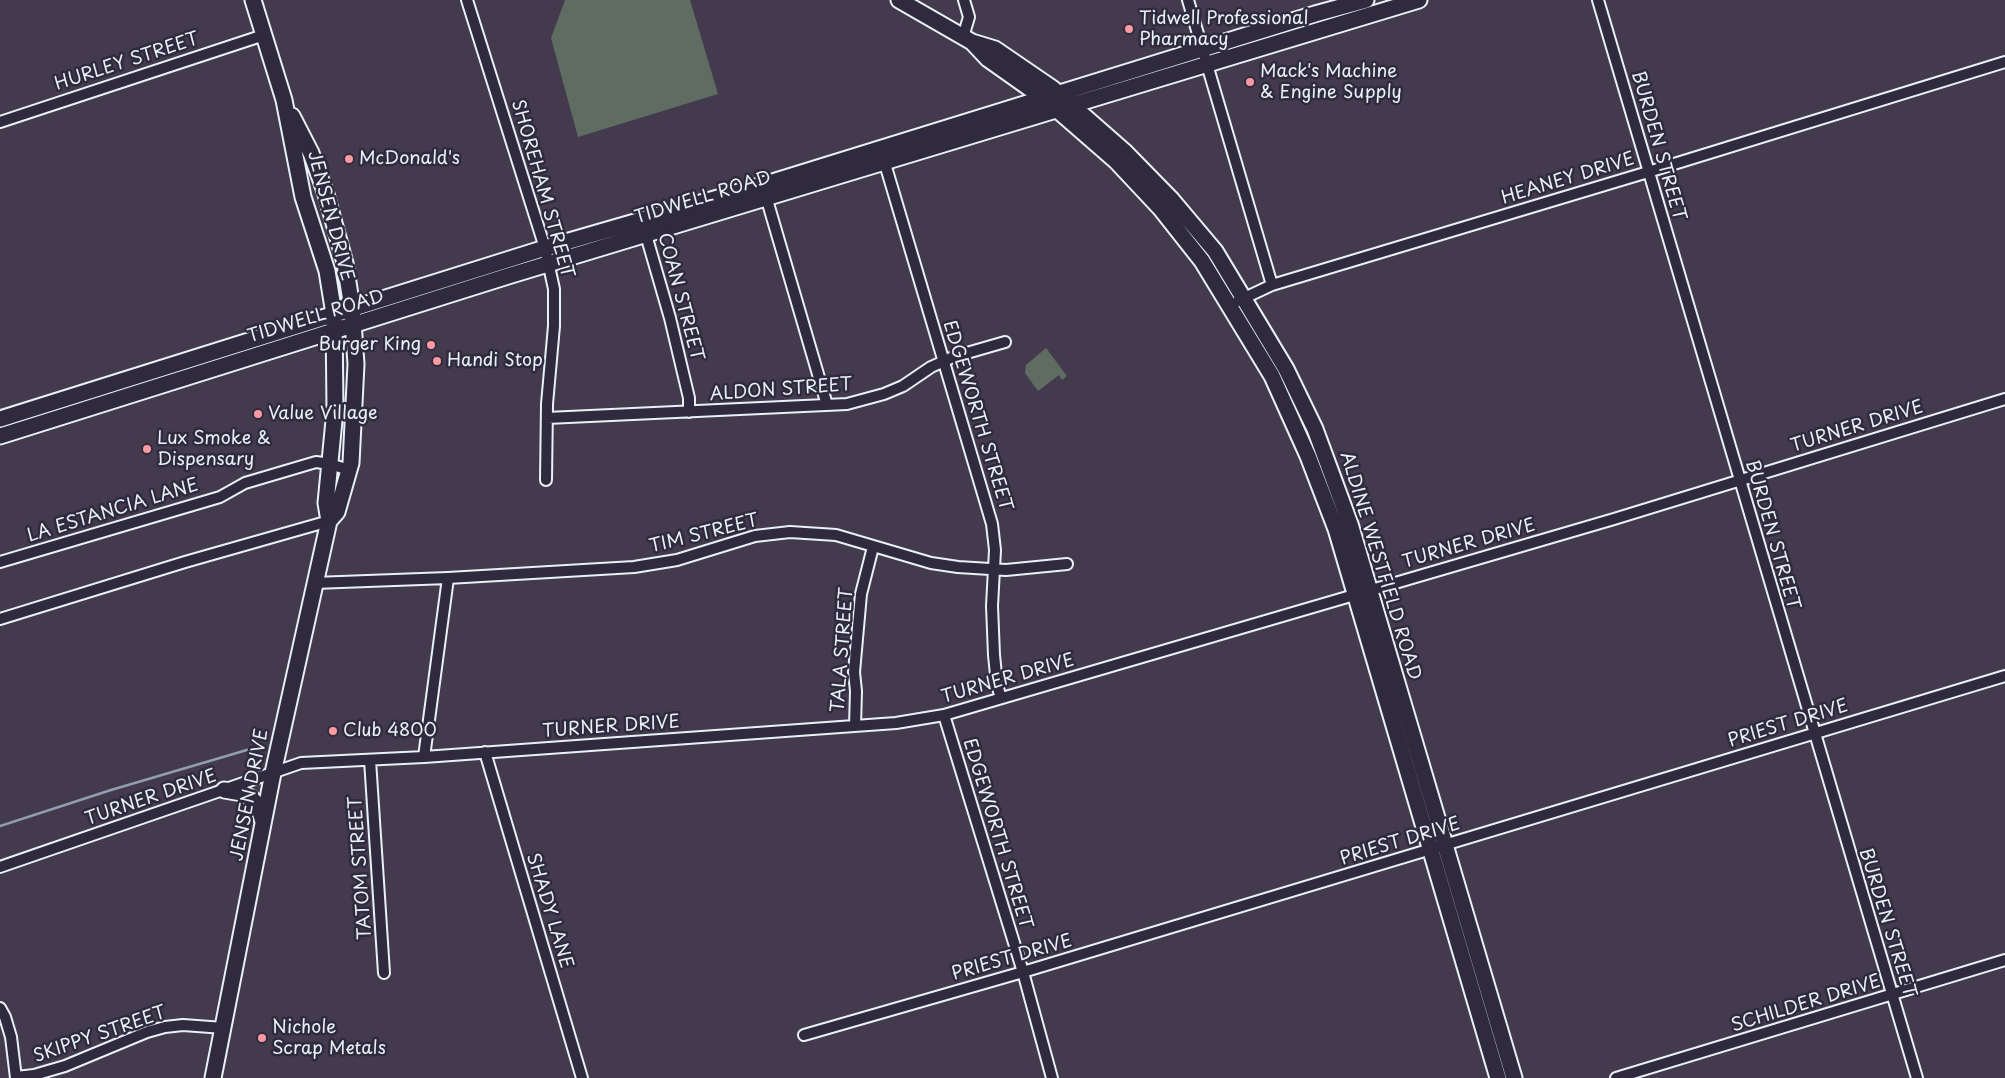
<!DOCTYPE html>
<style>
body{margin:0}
canvas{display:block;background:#443a4d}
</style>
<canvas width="2005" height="1078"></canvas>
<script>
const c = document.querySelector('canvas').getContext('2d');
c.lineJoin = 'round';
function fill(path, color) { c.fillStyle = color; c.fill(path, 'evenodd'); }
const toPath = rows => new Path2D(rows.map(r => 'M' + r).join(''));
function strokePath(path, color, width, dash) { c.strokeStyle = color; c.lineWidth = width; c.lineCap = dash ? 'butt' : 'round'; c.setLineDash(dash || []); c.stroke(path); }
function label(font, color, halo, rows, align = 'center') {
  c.font = font + ' "Playpen Sans",sans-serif'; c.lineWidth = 5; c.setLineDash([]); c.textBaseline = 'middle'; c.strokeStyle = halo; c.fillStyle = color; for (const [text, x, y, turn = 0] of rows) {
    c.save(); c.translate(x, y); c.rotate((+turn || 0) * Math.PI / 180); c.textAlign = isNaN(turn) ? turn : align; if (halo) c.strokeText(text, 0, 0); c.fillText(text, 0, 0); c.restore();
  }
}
const green = toPath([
 [565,0,690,0,718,94,578,137,551,38],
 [1046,348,1067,376,1062,380,1059,375,1038,391,1025,373,1026,365]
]);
const stream = toPath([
 [0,826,111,790,257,747]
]);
const street = toPath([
 [467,0,545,248,554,289,554,326,547,404,546,480],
 [1188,0,1272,285],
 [1598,0,1917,1078],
 [963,37,969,17,964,0],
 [0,122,264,35],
 [883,157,992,524,995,550,992,606,994,655,997,685,1001,698],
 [765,193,827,405],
 [644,228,670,318,689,398,689,412],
 [1238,301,1272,285,1648,172,2005,62],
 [547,418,847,404,884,394,903,386,931,367,953,357,1005,342],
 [0,562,220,497,245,483,316,462,330,464,349,470],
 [314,583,448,578,634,567,677,560,755,536,790,532,836,535,931,563,958,567,1006,570,1067,564],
 [0,619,185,562,329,521],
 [944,715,1023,972,1052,1078],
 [855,726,856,691,854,672,861,594,873,547],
 [485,752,582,1078],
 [424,757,448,578],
 [370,760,384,973],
 [0,867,301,763,424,757,896,723,944,715,1614,519,2005,399],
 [0,1008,5,1017,11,1037,16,1078],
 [804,1035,1023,972,2005,676],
 [16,1077,34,1075,65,1066,147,1032,165,1027,183,1025,224,1028],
 [1616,1078,2005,960]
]);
const secondary = toPath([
 [899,0,972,42,995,49,1052,88,1125,152,1172,200,1215,251,1286,369,1315,429,1350,524,1514,1078],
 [973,43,988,59,1046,100,1116,161,1161,209,1202,261,1272,376,1308,456,1336,529,1498,1078],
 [292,116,311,153,326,194,345,263,352,308,356,364,351,463,337,512,329,521],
 [0,419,545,248,763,185,1315,14,1366,0],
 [0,436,508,276,1419,0],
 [224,790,242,793,252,799,258,805,263,822],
 [213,1078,273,773,329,521,326,503,335,410,334,314,327,271,303,197,284,100,253,0]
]);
const markers = [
 [1129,29,5,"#ff9aa2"],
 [1250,82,5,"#ff9aa2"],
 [349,159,5,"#ff9aa2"],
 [431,345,5,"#ff9aa2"],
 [437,361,5,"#ff9aa2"],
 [258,414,5,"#ff9aa2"],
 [147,449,5,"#ff9aa2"],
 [333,731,5,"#ff9aa2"],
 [262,1038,5,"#ff9aa2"]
];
const poiNames = [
 ["Tidwell Professional",1139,19],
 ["Pharmacy",1139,40],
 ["Mack's Machine",1260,72],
 ["& Engine Supply",1260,93],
 ["McDonald's",359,159],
 ["Burger King",421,345,"right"],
 ["Handi Stop",447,361],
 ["Value Village",268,414],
 ["Lux Smoke &",157,439],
 ["Dispensary",157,460],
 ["Club 4800",343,731],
 ["Nichole",272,1028],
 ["Scrap Metals",272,1049]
];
const streetNames = [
 ["HURLEY STREET",127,62,-18],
 ["BURDEN STREET",1658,146,74],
 ["HEANEY DRIVE",1568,179,-17],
 ["SHOREHAM STREET",542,189,74],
 ["TIDWELL ROAD",703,198,-17],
 ["JENSEN DRIVE",330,216,75],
 ["COAN STREET",680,297,75],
 ["TIDWELL ROAD",316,317,-17],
 ["ALDON STREET",781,390,-4],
 ["EDGEWORTH STREET",977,416,73],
 ["TURNER DRIVE",1857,427,-17],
 ["LA ESTANCIA LANE",113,511,-17],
 ["TIM STREET",704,534,-14],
 ["BURDEN STREET",1772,535,74],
 ["TURNER DRIVE",1469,544,-16],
 ["ALDINE WESTFIELD ROAD",1380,566,73],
 ["TALA STREET",843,650,-86],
 ["TURNER DRIVE",1008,679,-16],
 ["PRIEST DRIVE",1788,724,-17],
 ["TURNER DRIVE",611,727,-4],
 ["JENSEN DRIVE",250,795,-79],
 ["TURNER DRIVE",151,798,-19],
 ["EDGEWORTH STREET",997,834,73],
 ["PRIEST DRIVE",1400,842,-17],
 ["TATOM STREET",361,868,-94],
 ["SHADY LANE",549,911,73],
 ["BURDEN STREET",1887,923,73],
 ["PRIEST DRIVE",1012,958,-16],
 ["SCHILDER DRIVE",1806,1004,-17],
 ["SKIPPY STREET",100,1035,-19]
];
fill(green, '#5f6c62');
strokePath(stream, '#909eb0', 2.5);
strokePath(street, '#e8f1f8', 14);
strokePath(secondary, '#e8f1f8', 19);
strokePath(street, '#2f2a3d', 10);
strokePath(secondary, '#2f2a3d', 15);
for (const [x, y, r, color] of markers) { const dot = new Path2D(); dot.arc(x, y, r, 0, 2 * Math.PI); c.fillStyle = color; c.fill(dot); strokePath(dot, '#2f2a3d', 2); }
label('18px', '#e8f1f8', '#2f2a3d', poiNames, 'left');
label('18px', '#e8f1f8', '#2f2a3d', streetNames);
</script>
